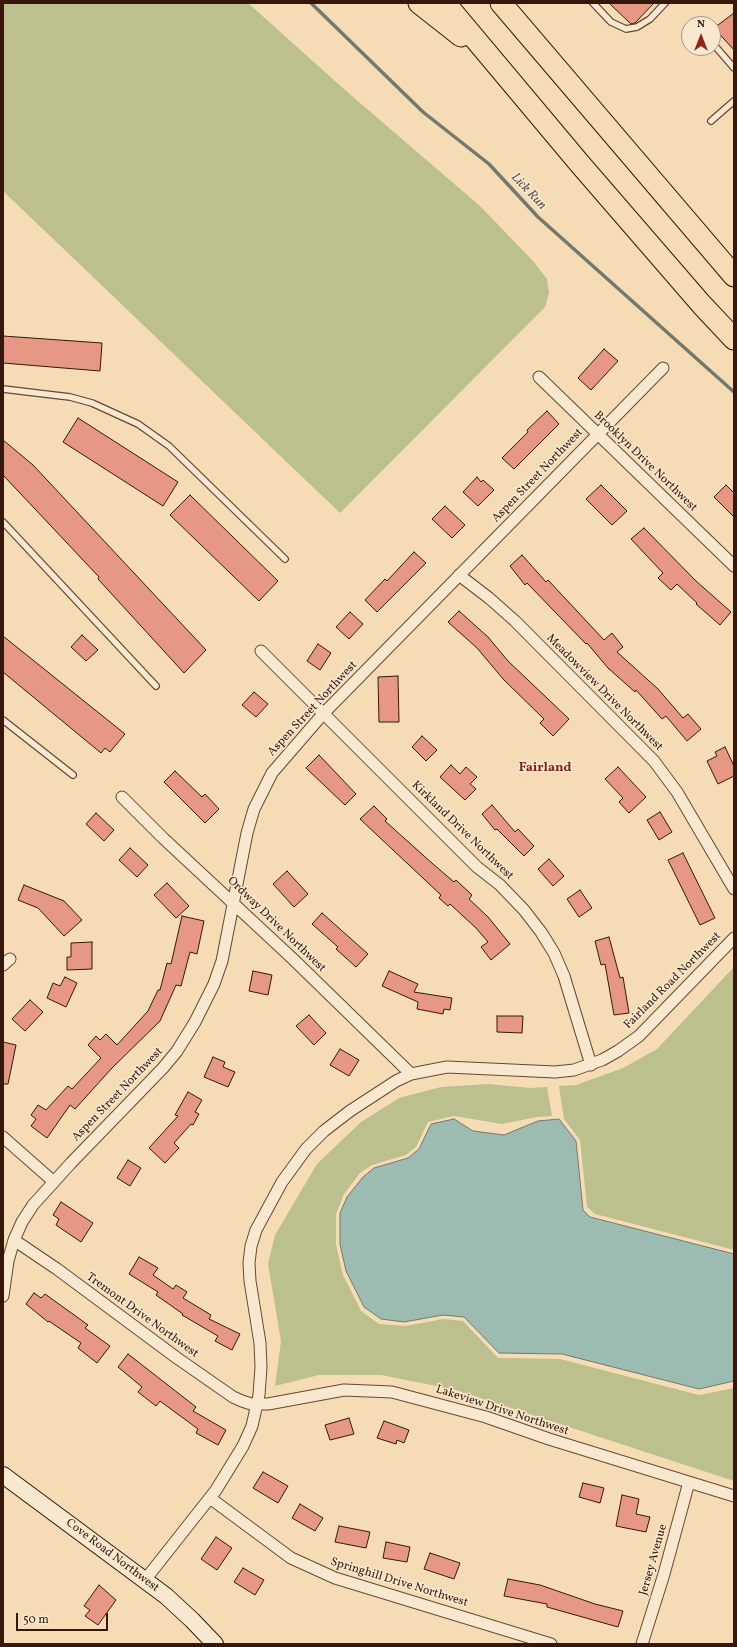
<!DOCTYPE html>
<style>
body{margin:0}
#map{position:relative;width:737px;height:1647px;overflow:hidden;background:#f5dcb5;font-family:Vollkorn,serif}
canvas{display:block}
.frame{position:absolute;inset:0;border:4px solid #371709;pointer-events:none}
.north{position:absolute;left:681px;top:16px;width:40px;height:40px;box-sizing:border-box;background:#f8e8cf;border:1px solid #ab9480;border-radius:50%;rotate:0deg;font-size:11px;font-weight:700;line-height:16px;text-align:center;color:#371709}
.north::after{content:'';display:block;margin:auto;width:14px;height:18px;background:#8f2418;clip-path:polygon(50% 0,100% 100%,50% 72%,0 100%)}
.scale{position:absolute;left:16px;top:1613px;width:92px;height:18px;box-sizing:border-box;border:2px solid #371709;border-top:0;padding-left:5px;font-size:12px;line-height:14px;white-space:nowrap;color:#371709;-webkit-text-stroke:3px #f8e8cf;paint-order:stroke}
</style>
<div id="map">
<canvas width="737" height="1647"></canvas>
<div class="frame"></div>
<div class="north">N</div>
<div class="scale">50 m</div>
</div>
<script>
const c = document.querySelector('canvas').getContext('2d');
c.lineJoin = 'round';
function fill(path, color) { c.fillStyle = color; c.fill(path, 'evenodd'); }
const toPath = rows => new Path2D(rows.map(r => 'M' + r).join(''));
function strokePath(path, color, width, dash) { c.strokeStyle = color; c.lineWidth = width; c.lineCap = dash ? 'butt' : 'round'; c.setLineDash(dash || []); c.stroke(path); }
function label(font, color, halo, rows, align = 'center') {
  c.font = font + ' Vollkorn,serif'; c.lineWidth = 3; c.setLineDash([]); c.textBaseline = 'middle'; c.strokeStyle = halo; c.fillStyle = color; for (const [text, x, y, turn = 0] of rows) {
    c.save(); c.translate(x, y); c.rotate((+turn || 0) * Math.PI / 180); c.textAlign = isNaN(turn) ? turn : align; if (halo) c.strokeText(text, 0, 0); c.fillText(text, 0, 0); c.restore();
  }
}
const green = toPath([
 [3,3,248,3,345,90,480,206,533,261,547,279,549,293,545,307,340,513,3,191],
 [734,967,734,1250,595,1214,587,1207,580,1140,564,1119,559,1086,576,1085,623,1068,657,1049],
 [488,1084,530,1088,547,1087,552,1116,537,1117,502,1124,454,1116,428,1122,416,1147,406,1155,372,1165,360,1173,344,1194,336,1214,336,1245,343,1275,361,1311,379,1324,406,1326,443,1319,463,1321,498,1358,560,1359,699,1395,734,1388,734,1481,456,1390,381,1375,319,1375,275,1386,281,1341,268,1264,275,1235,317,1164,361,1122,399,1098,441,1087]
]);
const water = toPath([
 [454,1119,473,1131,504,1135,538,1121,559,1119,576,1141,583,1210,590,1217,734,1254,734,1381,699,1389,562,1354,499,1353,464,1317,443,1315,404,1322,381,1319,364,1307,346,1271,340,1244,340,1213,347,1197,363,1177,374,1168,408,1158,419,1149,431,1124,454,1119]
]);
const stream = toPath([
 [311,3,423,112,489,164,538,217,734,392]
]);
const building = toPath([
 [609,3,654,3,635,23,631,24,609,3],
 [734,13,734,50,714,28,734,13],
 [3,336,102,343,100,371,3,363,3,336],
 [604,349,618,361,591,390,578,378,604,349],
 [547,411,559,424,514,469,502,458,528,432,527,430,547,411],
 [78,418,178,482,163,506,63,442,78,418],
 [3,440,33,465,206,650,184,673,98,579,99,577,3,475,3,440],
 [477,477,481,482,483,480,494,490,478,506,463,492,477,477],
 [601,485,627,511,612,525,586,499,601,485],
 [726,485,734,493,734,517,714,497,726,485],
 [190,495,278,581,259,601,170,515,190,495],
 [445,506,465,525,452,538,432,519,445,506],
 [644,528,696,581,731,612,720,625,696,604,697,603,677,584,671,590,658,578,663,573,631,539,644,528],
 [414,552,426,563,377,612,365,600,385,579,387,581,414,552],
 [522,555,546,582,548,580,604,640,612,633,623,647,617,652,658,689,683,718,688,714,701,729,687,741,666,716,662,719,636,690,635,692,608,668,587,643,586,644,527,583,525,585,510,566,522,555],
 [459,611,488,637,508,661,569,719,553,736,540,723,544,719,504,680,477,648,448,622,459,611],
 [350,612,363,624,349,639,336,627,350,612],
 [82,635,98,650,86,661,71,647,82,635],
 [3,636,125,734,110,752,105,748,101,753,3,672,3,636],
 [318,644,331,653,320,670,307,661,318,644],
 [398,676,399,722,379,722,378,677,398,676],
 [254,692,268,704,256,717,242,705,254,692],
 [422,736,437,750,426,761,412,747,422,736],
 [725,747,734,766,734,776,718,784,707,761,717,756,715,752,725,747],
 [319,755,356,794,345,805,306,768,319,755],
 [451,765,460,774,466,767,477,777,470,784,476,789,465,800,440,777,451,765],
 [618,767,646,797,629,813,619,802,623,798,605,779,618,767],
 [175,771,202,797,205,794,219,809,205,823,164,782,175,771],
 [492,805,515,832,518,829,534,846,524,856,497,829,495,830,482,814,492,805],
 [374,806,387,819,385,821,433,864,454,882,456,880,472,895,469,899,488,917,510,944,491,960,481,947,488,942,476,928,450,904,448,906,439,898,441,895,360,819,374,806],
 [660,812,672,832,659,840,647,820,660,812],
 [96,813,114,830,104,841,86,824,96,813],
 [130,848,148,865,137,877,119,860,130,848],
 [683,853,715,918,700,925,668,860,683,853],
 [549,859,564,876,553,886,538,869,549,859],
 [287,871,308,894,294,907,273,884,287,871],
 [167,883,189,906,176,918,154,895,167,883],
 [24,885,64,901,82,920,64,936,38,908,18,900,24,885],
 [580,890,592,908,579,917,567,899,580,890],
 [322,913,368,954,356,967,336,949,338,947,312,924,322,913],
 [182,916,204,921,197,954,190,952,181,986,176,985,160,1021,112,1068,75,1109,70,1105,47,1138,31,1126,36,1119,31,1115,38,1105,46,1110,68,1086,72,1089,101,1058,88,1045,96,1036,100,1040,106,1034,117,1045,148,1011,158,990,160,990,167,963,171,964,182,916],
 [609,937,620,978,623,977,629,1013,614,1015,605,964,601,965,595,941,609,937],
 [92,942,92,969,67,970,67,957,71,957,71,943,92,942],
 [253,971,272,975,268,995,249,991,253,971],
 [389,971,418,984,414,992,452,998,450,1010,444,1009,443,1014,417,1009,418,1002,382,986,389,971],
 [65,977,77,983,66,1007,47,998,53,983,60,986,65,977],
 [30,1000,43,1012,25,1031,12,1019,30,1000],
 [309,1015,326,1033,314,1045,296,1026,309,1015],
 [497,1016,523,1016,522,1033,497,1032,497,1016],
 [3,1042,16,1045,8,1084,3,1084,3,1042],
 [340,1049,359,1060,349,1076,330,1065,340,1049],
 [213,1057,225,1062,223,1067,235,1072,228,1087,204,1077,213,1057],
 [188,1092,202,1100,195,1112,199,1114,193,1125,191,1124,174,1143,179,1148,165,1163,149,1148,178,1116,175,1115,188,1092],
 [128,1160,141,1168,130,1186,117,1178,128,1160],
 [61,1202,93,1223,81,1242,56,1225,59,1219,53,1215,61,1202],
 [139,1257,158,1268,153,1275,173,1289,176,1285,187,1292,183,1298,211,1315,209,1319,240,1334,232,1350,215,1341,218,1336,182,1315,183,1314,156,1295,158,1292,129,1274,139,1257],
 [34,1293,41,1298,45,1294,88,1325,85,1328,110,1346,97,1363,78,1348,81,1343,49,1321,48,1322,26,1304,34,1293],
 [128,1354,196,1407,193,1411,226,1430,218,1445,196,1433,198,1429,160,1401,156,1406,138,1392,142,1387,118,1367,128,1354],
 [349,1418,354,1434,330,1440,325,1425,349,1418],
 [384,1421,409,1430,404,1443,397,1440,396,1444,377,1438,384,1421],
 [263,1472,288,1486,278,1503,253,1488,263,1472],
 [583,1483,604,1488,600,1503,579,1497,583,1483],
 [622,1495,639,1499,636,1514,650,1517,646,1532,616,1526,622,1495],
 [300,1504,323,1518,315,1531,292,1518,300,1504],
 [339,1526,370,1532,366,1548,335,1542,339,1526],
 [216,1537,232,1548,217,1570,201,1559,216,1537],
 [386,1542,410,1547,407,1562,383,1558,386,1542],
 [430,1553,460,1563,454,1579,424,1569,430,1553],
 [243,1568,264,1580,255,1595,234,1582,243,1568],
 [508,1579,540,1585,595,1604,623,1611,618,1627,547,1607,547,1604,504,1596,508,1579],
 [99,1585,116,1600,98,1625,85,1616,90,1610,84,1606,99,1585]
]);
const service = toPath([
 [593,3,611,22,626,29,637,27,650,19,665,3],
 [715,46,734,68],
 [711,121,734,101],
 [3,389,70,397,92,403,138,424,169,446,285,559],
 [3,522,156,686],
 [3,720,73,775]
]);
const minor = toPath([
 [539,377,734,566],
 [459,575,489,598,515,621,654,761,677,792,734,889],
 [261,651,477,867,500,885,524,910,541,932,554,953,564,976,591,1065],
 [122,797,163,838,293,959,411,1074],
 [3,965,10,959],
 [3,1137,54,1182],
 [14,1240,57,1269,177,1358,233,1397,242,1401,251,1404,268,1404,344,1390,392,1392,486,1417,549,1439,734,1496],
 [3,1296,8,1261,14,1240,22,1222,33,1205,71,1163,163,1068,177,1051,195,1022,214,984,222,961,247,833,254,809,272,773,323,714,663,368],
 [210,1498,291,1558,335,1578,551,1644],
 [145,1580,216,1490,243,1446,252,1426,259,1395,261,1367,260,1343,250,1281,249,1263,251,1246,256,1230,282,1182,306,1149,324,1131,350,1111,396,1081,411,1074,447,1067,555,1072,574,1070,602,1060,618,1051,639,1036,734,938],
 [642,1644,664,1574,689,1482]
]);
const secondary = toPath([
 [3,1475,166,1596,192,1620,215,1644]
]);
const motorway = toPath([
 [419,3,461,36],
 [445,3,580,164,702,305,734,339],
 [501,3,734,276]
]);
const streetNames = [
 ["Brooklyn Drive Northwest",645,462,44],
 ["Aspen Street Northwest",538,476,-46],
 ["Meadowview Drive Northwest",604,693,45],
 ["Aspen Street Northwest",313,709,-47],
 ["Kirkland Drive Northwest",462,831,44],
 ["Ordway Drive Northwest",276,925,44],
 ["Fairland Road Northwest",673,981,-45],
 ["Aspen Street Northwest",118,1095,-46],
 ["Tremont Drive Northwest",142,1316,36],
 ["Lakeview Drive Northwest",502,1411,18],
 ["Cove Road Northwest",112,1556,37],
 ["Jersey Avenue",654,1560,-74],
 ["Springhill Drive Northwest",399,1583,17]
];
const waterNames = [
 ["Lick Run",528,192,47]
];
const neighbourhoodNames = [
 ["Fairland",545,769]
];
fill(green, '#bcc08d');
fill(water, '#9cbbb1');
strokePath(water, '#74796e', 1);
strokePath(stream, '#74796e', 3.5);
fill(building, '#e79884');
strokePath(building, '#371709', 1);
strokePath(service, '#664834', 8);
strokePath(minor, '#664834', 13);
strokePath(secondary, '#371709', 18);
strokePath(motorway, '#371709', 23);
strokePath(service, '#f8e8cf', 5.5);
strokePath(minor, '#f8e8cf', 11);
strokePath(secondary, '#f8e8cf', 16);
strokePath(motorway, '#f5dcb5', 21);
label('12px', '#371709', '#f8e8cf', streetNames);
label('italic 13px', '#5a5044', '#f8e8cf', waterNames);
label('bold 13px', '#7a1f14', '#f8e8cf', neighbourhoodNames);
</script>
